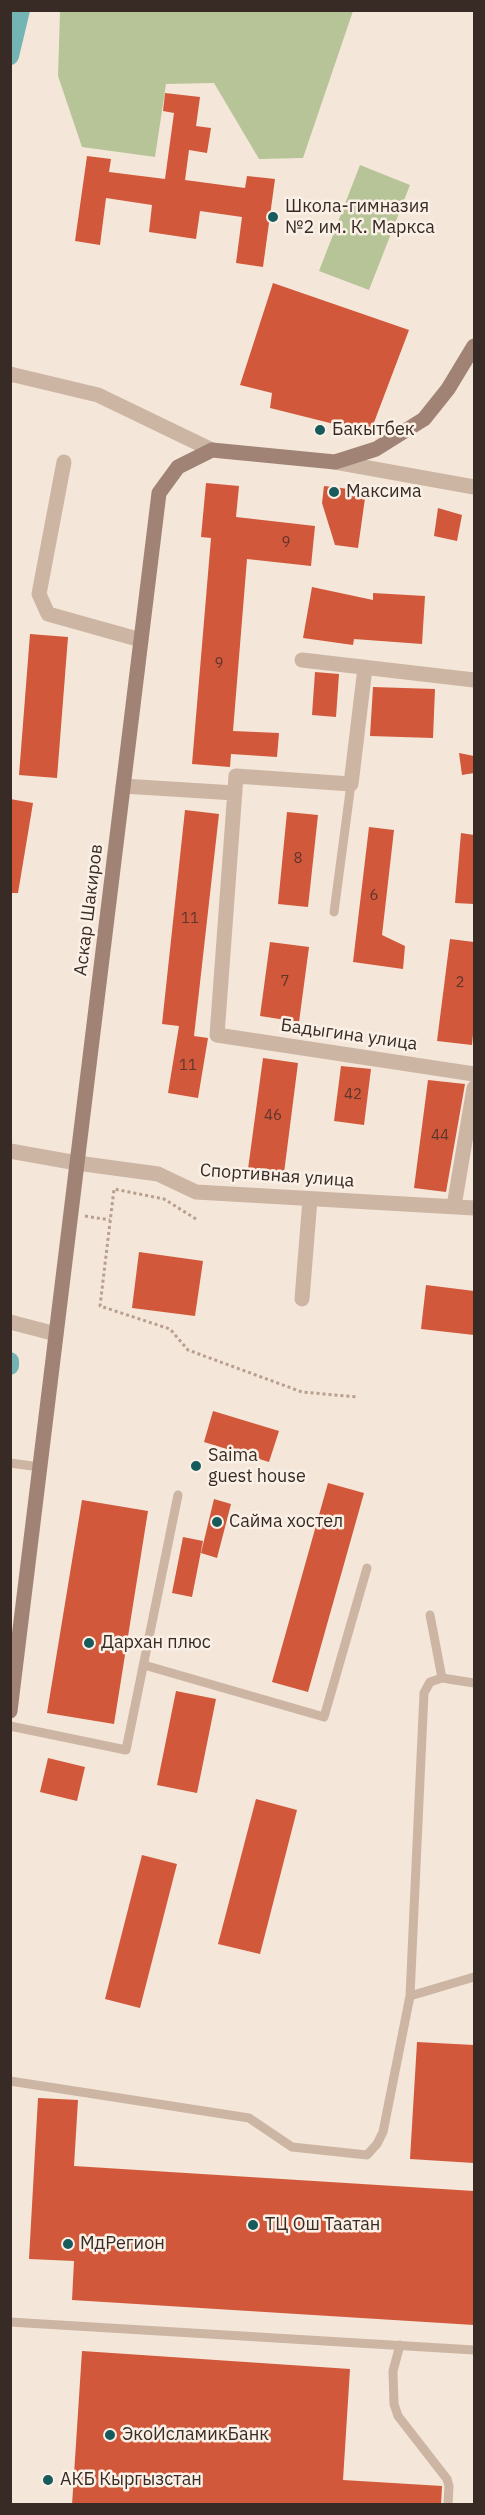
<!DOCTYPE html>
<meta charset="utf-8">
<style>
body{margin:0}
#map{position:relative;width:485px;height:2515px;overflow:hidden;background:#f4e6d9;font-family:"IBM Plex Sans",sans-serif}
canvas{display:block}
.frame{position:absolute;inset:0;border:12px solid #382b26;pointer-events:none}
</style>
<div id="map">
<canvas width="485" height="2515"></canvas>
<div class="frame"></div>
</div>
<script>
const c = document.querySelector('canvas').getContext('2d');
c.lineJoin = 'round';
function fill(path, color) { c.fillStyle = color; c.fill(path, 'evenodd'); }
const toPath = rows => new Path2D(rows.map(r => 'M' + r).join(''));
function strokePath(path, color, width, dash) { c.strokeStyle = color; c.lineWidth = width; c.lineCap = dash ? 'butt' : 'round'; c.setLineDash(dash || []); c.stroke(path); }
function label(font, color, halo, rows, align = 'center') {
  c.font = font + ' "IBM Plex Sans",sans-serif'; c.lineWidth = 5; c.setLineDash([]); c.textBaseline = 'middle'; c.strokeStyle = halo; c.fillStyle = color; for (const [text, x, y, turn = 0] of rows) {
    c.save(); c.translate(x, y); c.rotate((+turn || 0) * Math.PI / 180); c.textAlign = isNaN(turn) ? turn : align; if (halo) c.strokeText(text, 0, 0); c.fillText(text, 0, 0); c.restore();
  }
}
const green = toPath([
 [60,11,60,10,353,11,303,158,259,159,214,83,166,84,155,157,82,147,58,76],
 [360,165,410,185,369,290,319,271]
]);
const canal = toPath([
 [10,56,21,10],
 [10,1361,10,1366]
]);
const building = toPath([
 [165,93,200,97,196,126,211,128,207,153,189,150,185,180,245,188,247,176,275,179,263,267,236,263,242,217,200,211,196,239,149,232,152,205,106,198,100,245,75,241,87,156,111,159,109,172,165,179,174,113,163,111],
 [273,283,409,330,370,433,270,408,272,393,240,385],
 [206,483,239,486,236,517,315,526,311,566,247,559,233,731,279,733,277,757,231,754,230,767,192,764,211,538,201,537],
 [324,486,366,491,358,548,335,545,322,503],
 [438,508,462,515,457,541,434,536],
 [312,587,373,600,373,593,425,596,422,644,354,639,353,645,303,638],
 [30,634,68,637,57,778,19,775],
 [315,672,339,674,336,717,312,715],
 [373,687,435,689,433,738,370,736],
 [459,753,474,756,474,773,462,775],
 [10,799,33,803,18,893,10,893],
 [185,810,219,814,194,1036,208,1038,198,1098,168,1093,179,1026,162,1024],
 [287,812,318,815,308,907,278,904],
 [369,827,394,830,382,935,405,946,403,969,353,962],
 [461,833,474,835,474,904,455,903],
 [450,939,474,942,474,1024,472,1045,437,1041],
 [270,942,309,947,299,1022,260,1016],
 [263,1058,298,1063,284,1173,248,1169],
 [341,1066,371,1069,364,1125,334,1121],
 [428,1080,465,1084,446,1192,414,1188],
 [139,1252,203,1261,195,1316,132,1308],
 [426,1285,474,1291,474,1335,421,1329],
 [213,1411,279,1431,269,1462,204,1442],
 [328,1483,364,1493,308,1692,272,1682],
 [214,1499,231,1504,217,1558,201,1553],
 [82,1500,148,1511,114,1724,47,1713],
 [183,1537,203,1541,192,1597,172,1593],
 [176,1691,216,1699,197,1793,157,1785],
 [48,1758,85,1767,77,1801,40,1792],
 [256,1799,297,1810,260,1954,218,1944],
 [142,1855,177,1864,140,2008,105,1999],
 [417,2042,474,2045,474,2163,410,2159],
 [38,2098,78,2100,74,2166,474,2191,474,2325,72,2300,74,2261,29,2259],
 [82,2351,350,2369,343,2480,442,2486,441,2505,72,2505]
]);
const path = toPath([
 [85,1216,110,1220],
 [196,1219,164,1199,114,1189,100,1306,170,1329,188,1350,302,1392,357,1397]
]);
const lane = toPath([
 [334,912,351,784],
 [10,1463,40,1467],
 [430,1615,442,1678,474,1683],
 [144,1665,324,1717,367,1568],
 [10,1726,126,1750,178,1495],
 [410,1996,474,1977],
 [10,2081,249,2118,292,2147,367,2155,377,2144,383,2132,410,1996,424,1693,430,1682,442,1678],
 [10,2322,474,2350],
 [400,2345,393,2371,394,2404,398,2416,447,2479,449,2486,448,2504]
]);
const street = toPath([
 [10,374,98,395,212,450],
 [64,462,39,594,48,614,141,640],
 [335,462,474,487],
 [302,660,474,680],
 [365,668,351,784,236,776,217,1035,474,1074],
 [123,786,235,793],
 [10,1151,77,1163,158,1174,196,1192,474,1208],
 [454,1206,474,1088],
 [302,1299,310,1199],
 [10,1322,56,1334]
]);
const secondary = toPath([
 [10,1711,159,493,178,467,212,450,335,462,376,449,424,419,448,389,474,346]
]);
const markers = [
 [273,217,6,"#185b5d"],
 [320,430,6,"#185b5d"],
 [334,492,6,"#185b5d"],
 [196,1466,6,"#185b5d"],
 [217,1522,6,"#185b5d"],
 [89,1643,6,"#185b5d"],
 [253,2225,6,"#185b5d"],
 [68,2244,6,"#185b5d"],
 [110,2435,6,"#185b5d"],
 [48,2480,6,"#185b5d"]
];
const numberNames = [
 ["9",286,543],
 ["9",219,664],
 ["8",298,859],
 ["6",374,896],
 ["11",190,919],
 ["7",285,982],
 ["2",460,983],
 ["11",188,1066],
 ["42",353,1095],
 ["46",273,1116],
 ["44",440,1136]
];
const poiNames = [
 ["Школа-гимназия",285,207],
 ["№2 им. К. Маркса",285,228],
 ["Бакытбек",332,430],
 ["Максима",346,492],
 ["Saima",208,1456],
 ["guest house",208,1477],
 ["Сайма хостел",229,1522],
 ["Дархан плюс",101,1643],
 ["ТЦ Ош Таатан",265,2225],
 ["МдРегион",80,2244],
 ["ЭкоИсламикБанк",122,2435],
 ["АКБ Кыргызстан",60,2480]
];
const streetNames = [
 ["Аскар Шакиров",89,910,-83],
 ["Бадыгина улица",349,1035,8],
 ["Спортивная улица",277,1176,4]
];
fill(green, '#b7c498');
strokePath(canal, '#75b4b4', 18);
fill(building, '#d1583a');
strokePath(path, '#b99f8e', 3, [3, 3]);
strokePath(lane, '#cdb5a4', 9);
strokePath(street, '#cdb5a4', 15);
strokePath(secondary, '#a18375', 15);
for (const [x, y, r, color] of markers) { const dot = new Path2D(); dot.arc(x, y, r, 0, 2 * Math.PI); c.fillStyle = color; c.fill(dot); strokePath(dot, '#fbf0e6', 2); }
label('15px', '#5e362b', null, numberNames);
label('18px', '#382b26', '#fbf0e6', poiNames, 'left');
label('18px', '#382b26', '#fbf0e6', streetNames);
</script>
